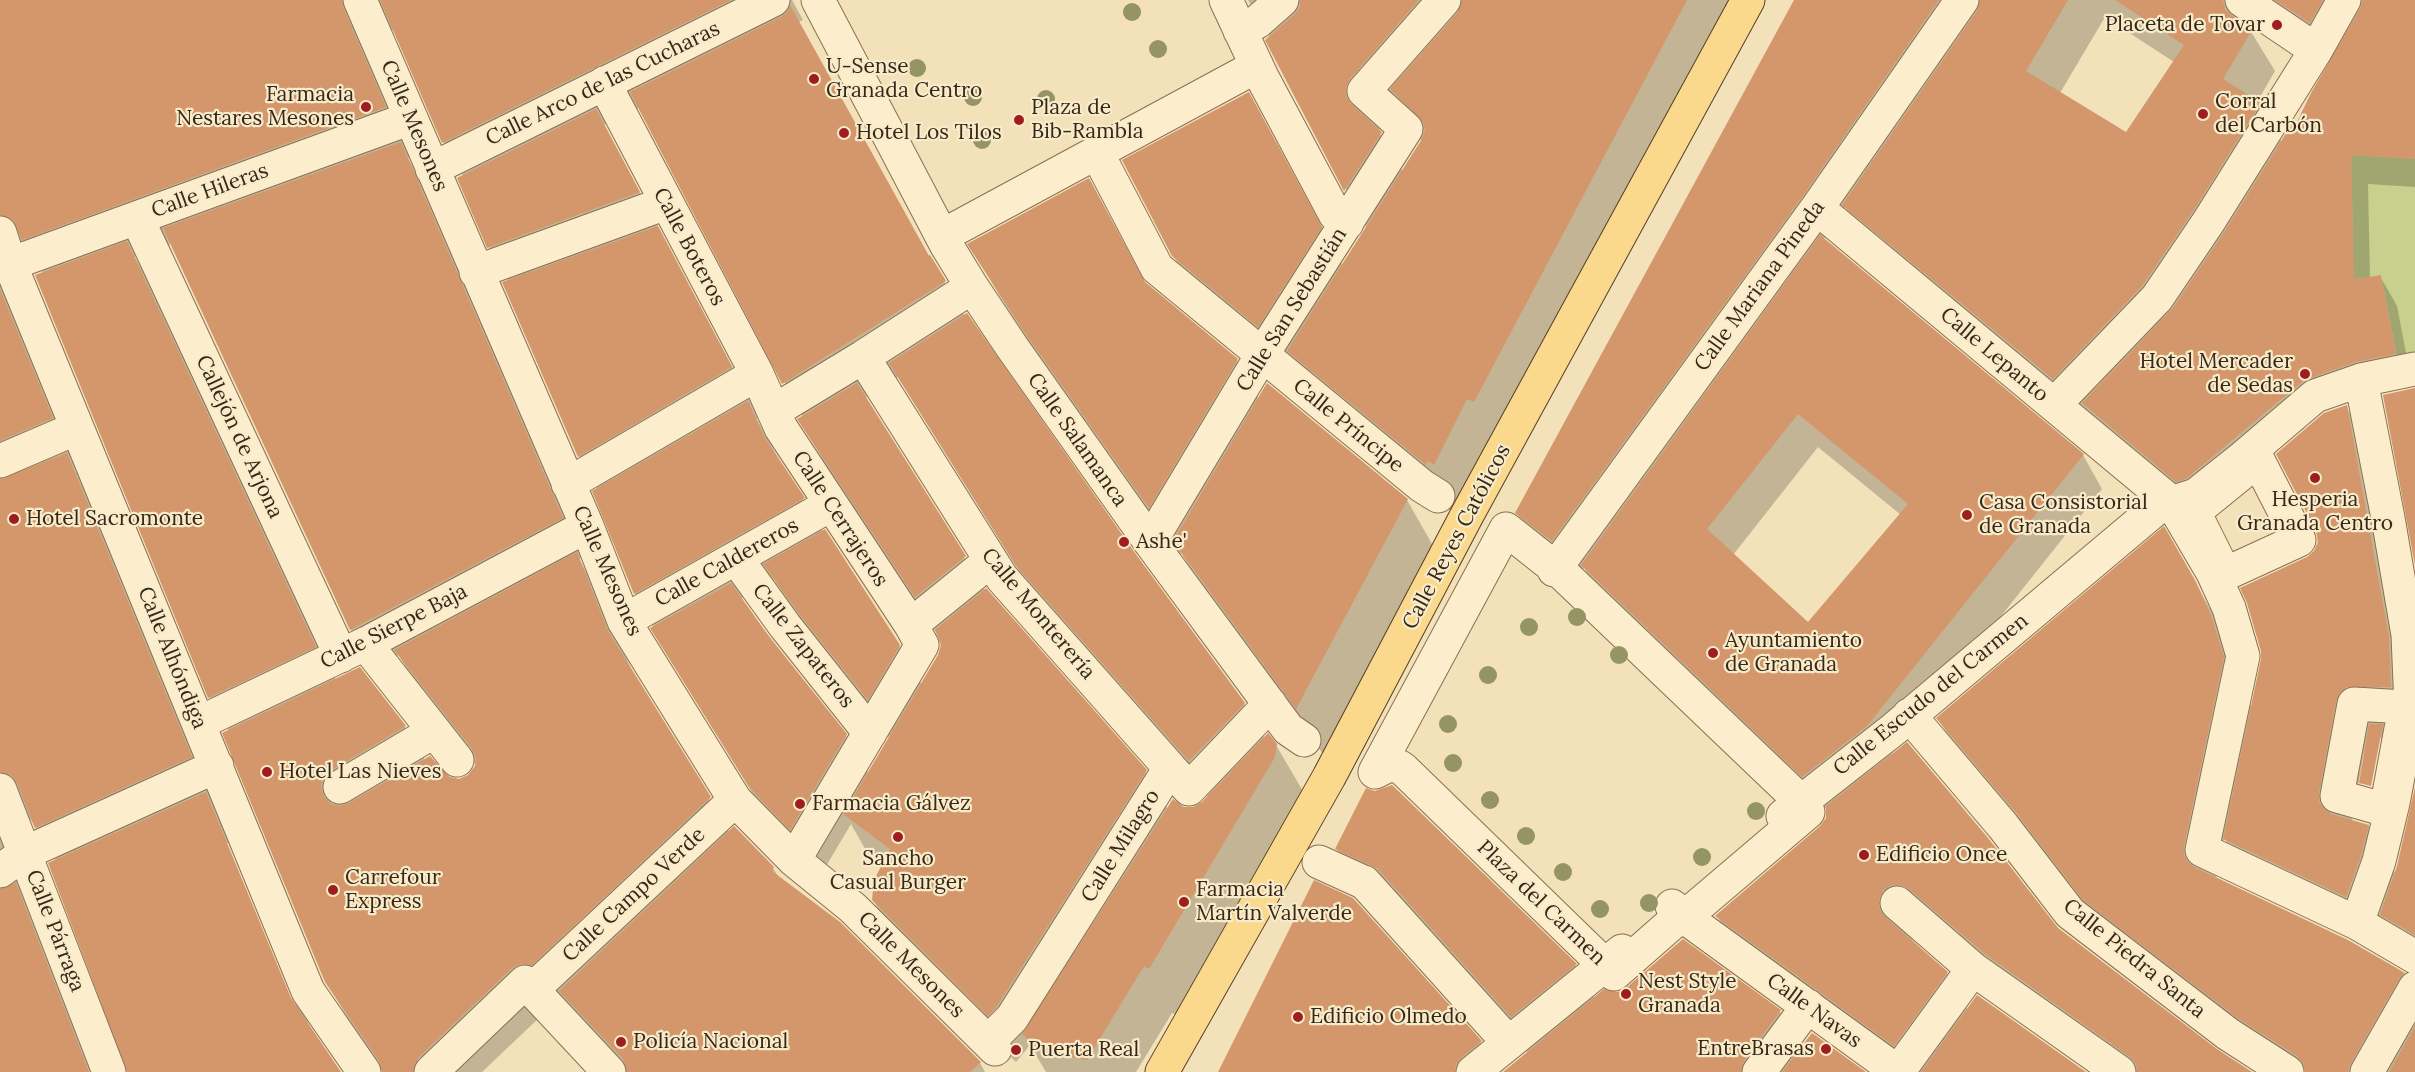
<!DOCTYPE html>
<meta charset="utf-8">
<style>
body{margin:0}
canvas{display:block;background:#f2e1b9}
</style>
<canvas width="2415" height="1072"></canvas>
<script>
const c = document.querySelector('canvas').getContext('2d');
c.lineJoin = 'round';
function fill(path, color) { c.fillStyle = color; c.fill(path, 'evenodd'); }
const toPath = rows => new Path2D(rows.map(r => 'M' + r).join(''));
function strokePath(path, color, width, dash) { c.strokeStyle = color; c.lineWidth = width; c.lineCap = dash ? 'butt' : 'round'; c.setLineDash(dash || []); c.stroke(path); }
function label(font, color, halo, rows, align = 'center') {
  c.font = font + ' Lora,serif'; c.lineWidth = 4.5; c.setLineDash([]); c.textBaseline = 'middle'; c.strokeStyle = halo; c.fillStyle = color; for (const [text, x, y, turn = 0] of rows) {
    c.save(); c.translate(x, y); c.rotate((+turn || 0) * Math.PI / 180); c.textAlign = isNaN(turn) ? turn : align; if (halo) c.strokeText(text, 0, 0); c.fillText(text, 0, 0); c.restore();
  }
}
const green = toPath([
 [2351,155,2415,159,2415,352,2397,357,2381,275,2348,280,2338,254,2353,239]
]);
const shadow = toPath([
 [0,0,792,0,803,20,799,22,804,31,929,257,965,316,1133,554,1244,704,1265,739,1276,745,1304,793,1176,1015,1172,1013,1136,1072,1046,1072,1030,1045,1016,1062,901,948,873,900,882,868,872,861,851,824,819,878,780,838,681,677,635,593,598,490,579,456,509,282,489,247,463,176,444,142,396,31,390,30,413,156,408,158,422,182,584,557,579,559,605,603,632,672,730,833,773,868,779,878,839,923,980,1063,985,1072,618,1072,540,1017,482,1072,383,1072,355,1031,326,981,229,731,209,697,43,273,39,266,22,264,80,467,75,469,94,503,219,806,214,808,233,842,312,1032,339,1072,129,1072,56,861,31,820,21,821,29,896,24,900,43,933,97,1072,0,1072],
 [640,107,803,417,799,419,827,467,940,638,942,645,940,655,922,685,899,645,823,532,784,469,757,419,759,417,604,125],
 [171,244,351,630,373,668,399,655,424,699,476,765,469,776,459,780,449,779,425,760,405,727,360,669,336,680,155,292,135,257],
 [898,377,1046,615,1209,798,1194,809,1168,809,1145,771,985,591,865,398],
 [774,580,792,611,829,662,890,739,869,774,846,735,740,599],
 [226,843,229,843,297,1008,294,1009],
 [1248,0,1743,0,1456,515,1202,305,1173,255,1276,142,1343,266,1367,228,1267,40,1270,37],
 [1401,105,1422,142,1403,172,1378,131],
 [1797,0,2415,0,2415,187,2368,184,2370,278,2380,276,2397,306,2412,384,2372,392,2320,411,2204,508,2101,433,2086,409,2077,419,1867,245,1846,208,1823,240,2083,455,2102,489,1889,757,2057,929,2217,1051,2250,1072,2111,1072,1920,935,1912,940,1947,973,1968,1010,2084,1072,1892,1072,1745,966,1717,916,1821,827,1827,818,1827,807,1823,810,1602,599,1584,568,1575,581,1540,554,1517,513],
 [2105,17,2174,62,2126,134,2060,93],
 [2257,24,2277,25,2331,61,2297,126,2282,142,2260,104,2257,102,2275,71,2250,30],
 [1818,447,1901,515,1809,624,1733,555],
 [1088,180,1147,286,1237,360,1259,399,1407,500,1436,551,1326,758,1204,592,1181,553,1179,557,1059,388,999,295,970,244],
 [2346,407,2376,458,2415,738,2377,738,2364,752,2352,821,2368,826,2396,874,2415,794,2415,967,2255,891,2224,838,2216,879,2404,974,2415,994,2415,1072,2275,1072,2114,950,1967,768,1938,718,2164,529,2224,633,2239,666,2252,710,2308,558,2315,552,2319,542],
 [1337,849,1575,965,1595,999,1627,990,1683,941,1780,1012,1802,1049,1864,1072,1505,1072,1528,1053,1409,921,1366,900],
 [1480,1042,1498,1072,1219,1072]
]);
const building = toPath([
 [0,0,342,0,343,7,386,107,22,240,13,220,0,215],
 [380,0,731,0,442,143],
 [1300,0,1419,0,1350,79,1346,87,1346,96,1351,104,1382,132,1344,191,1265,40,1295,14,1300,7],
 [1462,0,1687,0,1474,402,1467,399,1434,465,1428,461,1426,465,1287,351,1422,139,1425,130,1423,122,1390,89,1458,12],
 [1794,0,1939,0,1802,197,1552,541,1515,513],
 [1980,0,2068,0,2026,71,2126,132,2184,45,2115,0,2223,0,2225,9,2231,15,2252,30,2223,79,2261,103,2193,211,2142,286,2053,379,1842,205,1977,11],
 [2275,0,2323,0,2310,23],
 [2363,0,2415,0,2415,159,2351,155,2354,279,2381,275,2396,354,2355,362,2303,381,2187,478,2176,482,2082,403,2173,308,2225,231,2293,122,2296,124,2311,93,2360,9],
 [790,5,929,256,930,255,946,281,782,384,630,92,781,17,788,11],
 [1249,92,1322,227,1258,327,1172,256,1122,160],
 [596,109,640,192,487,248,457,178],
 [401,142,563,518,350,630,163,228],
 [1089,178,1145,282,1238,359,1149,508,1027,336,967,244],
 [658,226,732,367,578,457,502,282],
 [1820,235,2084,454,1867,726,1802,777,1581,565],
 [1798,414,1908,504,1808,622,1707,529],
 [127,241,316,647,208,698,35,275],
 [0,289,53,418,0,441],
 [967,313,1135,553,1245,703,1189,761,1017,567,889,363],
 [857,383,966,556,915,597,797,419],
 [1267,383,1408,499,1296,709,1173,541],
 [2415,388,2415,565,2383,395],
 [748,401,765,438,805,498,634,594,592,491],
 [2347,405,2389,637,2391,687,2347,687,2340,692,2336,701,2319,793,2319,801,2324,809,2331,814,2369,825,2361,856,2346,897,2223,839,2261,659,2261,651,2247,603,2240,588,2307,557,2314,551,2318,542,2316,531,2276,454,2324,413],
 [67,453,192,757,35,828,17,783,11,775,0,772,0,479],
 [2164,526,2196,582,2211,615,2224,657,2184,846,2184,855,2188,862,2194,867,2348,940,2405,973,2399,979,2351,1063,2348,1072,2306,1072,2303,1063,2297,1056,2239,1019,2083,900,2018,815,1936,718],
 [825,529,900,645,868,700,800,615,763,564],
 [577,552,608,631,711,797,532,965,521,964,512,968,418,1058,413,1072,382,1072,379,1061,325,982,222,733,360,667,406,726,330,771,323,778,321,787,324,797,331,804,340,806,349,803,430,756,450,777,459,779,468,775,475,766,476,758,472,749,394,650],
 [731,583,770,638,847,734,790,830,750,788,650,628],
 [986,588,1147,770,997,1006,988,1016,872,900,874,880,890,849,843,814,938,655,941,645,935,630],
 [2369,724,2383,724,2371,786,2359,783],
 [1268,733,1277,744,1275,757,1149,969,1144,966,1087,1060,1041,1052,1022,1034,1173,799,1184,807,1193,807,1202,802],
 [1907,742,1988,838,2058,928,2217,1049,2252,1072,2137,1072,2136,1064,2130,1057,1985,954,1909,889,1901,885,1891,885,1883,890,1879,900,1880,910,1885,917,1948,972,1894,1046,1715,916,1820,826,1826,818,1826,806],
 [1392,785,1577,964,1511,1017,1378,869,1335,849,1366,788,1375,791],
 [2415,787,2415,935,2380,915,2397,866],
 [206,792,291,998,341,1072,127,1072,48,863],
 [734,826,774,867,772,871,840,922,981,1062,970,1072,627,1072,623,1059,559,991],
 [1314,880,1353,898,1482,1041,1461,1058,1456,1065,1455,1072,1218,1072],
 [16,883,89,1072,0,1072,0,889],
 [1683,939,1781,1010,1744,1061,1741,1072,1503,1072,1604,989,1618,992,1626,988],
 [1977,995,2086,1072,1921,1072],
 [2415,1026,2415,1072,2389,1072],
 [1812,1033,1866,1072,1782,1072]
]);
const minor = toPath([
 [360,0,587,526,624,621,735,800,794,860,853,908,995,1049],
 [818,0,947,246,972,287,1012,347,1150,542,1288,729,1304,740],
 [1226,0,1262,77,1335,214,1347,223],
 [2242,0,2316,50],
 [1240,31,1257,22,1282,0],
 [604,83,757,374,781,428,911,625],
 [1097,153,1157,268,1422,486,1438,496],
 [432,169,773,0],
 [1817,208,2172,503,2213,573,2229,608,2243,656,2202,850,2357,923,2415,957],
 [137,218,341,656],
 [0,233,10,264,308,991,364,1072],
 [942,236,1257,66],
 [10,264,411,118],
 [476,272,666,203],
 [863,357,1002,578,1170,768],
 [2054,405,2157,298,2209,221,2316,50,2344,0],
 [774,411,863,357,972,287],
 [2258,460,2299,540,2225,574,2194,512,2258,460],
 [0,461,77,428],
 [568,484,757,374],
 [1506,529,1564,575,1790,791,1808,812,1694,909,1671,924,1614,974,1404,770,1400,767,1389,765,1375,772,1506,529],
 [1150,542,1262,355,1406,129,1364,91,1444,0],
 [736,558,785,626,870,733],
 [1554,570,1817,208,1962,0],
 [624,621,830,505],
 [367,643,372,652,457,760],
 [2354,704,2405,707,2386,810,2337,796,2354,704],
 [1909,715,2003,826,2070,913,2228,1034,2287,1072],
 [199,723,367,643,587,526],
 [340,787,433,732],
 [0,790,109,1072],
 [1783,816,1894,729,2158,507,2196,495,2240,460,2315,396,2361,380,2415,369],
 [794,860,922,645,911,625,990,561],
 [1319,862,1363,882],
 [0,871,25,853,217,766],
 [1364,882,1508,1042],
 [1897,903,1973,969,2119,1072],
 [1672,906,1683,916,1898,1072],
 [2357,923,2379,861,2393,803,2411,707,2408,635,2388,518,2361,380],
 [533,989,735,800],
 [988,1042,1012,1018,1170,768,1189,789,1270,704],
 [431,1072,525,982,609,1072],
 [1473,1072,1622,951],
 [1759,1072,1808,1006],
 [1898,1072,1973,969],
 [2367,1072,2415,988]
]);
const major = toPath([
 [1162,1072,1329,777,1467,515,1748,0]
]);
const trees = [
 [1132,12],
 [1158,49],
 [917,68],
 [973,97],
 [1046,99],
 [982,140],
 [1577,617],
 [1529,627],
 [1619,655],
 [1488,675],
 [1448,724],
 [1453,763],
 [1490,800],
 [1756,811],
 [1526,836],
 [1702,857],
 [1563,872],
 [1649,903],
 [1600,909]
];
const markers = [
 [2277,25,6,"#9e1d1e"],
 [814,79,6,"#9e1d1e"],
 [366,107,6,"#9e1d1e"],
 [2203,114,6,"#9e1d1e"],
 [1019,120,6,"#9e1d1e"],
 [844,133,6,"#9e1d1e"],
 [2305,374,6,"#9e1d1e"],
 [2315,478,6,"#9e1d1e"],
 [1967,515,6,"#9e1d1e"],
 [14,519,6,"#9e1d1e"],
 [1124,542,6,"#9e1d1e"],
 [1713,653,6,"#9e1d1e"],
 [267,772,6,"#9e1d1e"],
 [800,804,6,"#9e1d1e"],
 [898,837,6,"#9e1d1e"],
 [1864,855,6,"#9e1d1e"],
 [333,890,6,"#9e1d1e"],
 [1184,902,6,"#9e1d1e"],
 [1626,994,6,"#9e1d1e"],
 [1298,1017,6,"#9e1d1e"],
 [621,1042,6,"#9e1d1e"],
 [1826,1049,6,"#9e1d1e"],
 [1016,1050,6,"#9e1d1e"]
];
const poiNames = [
 ["Placeta de Tovar",2265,25,"right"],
 ["U-Sense",826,67],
 ["Granada Centro",826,91],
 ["Farmacia",354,95,"right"],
 ["Nestares Mesones",354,119,"right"],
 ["Corral",2215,102],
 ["del Carbón",2215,126],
 ["Plaza de",1031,108],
 ["Bib-Rambla",1031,132],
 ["Hotel Los Tilos",856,133],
 ["Hotel Mercader",2293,362,"right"],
 ["de Sedas",2293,386,"right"],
 ["Hesperia",2315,500,"center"],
 ["Granada Centro",2315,524,"center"],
 ["Casa Consistorial",1979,503],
 ["de Granada",1979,527],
 ["Hotel Sacromonte",26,519],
 ["Ashe'",1136,542],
 ["Ayuntamiento",1725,641],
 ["de Granada",1725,665],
 ["Hotel Las Nieves",279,772],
 ["Farmacia Gálvez",812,804],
 ["Edificio Once",1876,855],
 ["Sancho",898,859,"center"],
 ["Casual Burger",898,883,"center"],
 ["Carrefour",345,878],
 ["Express",345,902],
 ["Farmacia",1196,890],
 ["Martín Valverde",1196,914],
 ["Nest Style",1638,982],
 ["Granada",1638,1006],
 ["Edificio Olmedo",1310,1017],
 ["Policía Nacional",633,1042],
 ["EntreBrasas",1814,1049,"right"],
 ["Puerta Real",1028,1050]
];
const streetNames = [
 ["Calle Arco de las Cucharas",603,84,-26],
 ["Calle Mesones",414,126,67],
 ["Calle Hileras",210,191,-20],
 ["Calle Boteros",689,247,62],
 ["Calle Mariana Pineda",1760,286,-54],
 ["Calle San Sebastián",1292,310,-58],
 ["Calle Lepanto",1994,355,40],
 ["Calle Príncipe",1348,426,39],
 ["Callejón de Arjona",239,437,65],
 ["Calle Salamanca",1077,440,55],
 ["Calle Cerrajeros",840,519,57],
 ["Calle Reyes Católicos",1457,537,-62],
 ["Calle Caldereros",727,563,-29],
 ["Calle Mesones",607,571,66],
 ["Calle Monterería",1038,614,50],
 ["Calle Sierpe Baja",394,627,-27],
 ["Calle Zapateros",803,646,52],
 ["Calle Alhóndiga",172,658,68],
 ["Calle Escudo del Carmen",1931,695,-39],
 ["Calle Milagro",1121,846,-58],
 ["Calle Campo Verde",634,895,-43],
 ["Plaza del Carmen",1541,903,44],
 ["Calle Párraga",55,931,69],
 ["Calle Piedra Santa",2134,959,39],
 ["Calle Mesones",911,965,45],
 ["Calle Navas",1814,1011,36]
];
fill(green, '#c8d08d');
fill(shadow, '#0003');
fill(building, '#d4966b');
strokePath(minor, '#897053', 35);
strokePath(major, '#563d28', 35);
strokePath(minor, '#fceecd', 33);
strokePath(major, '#fad88c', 33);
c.fillStyle = '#949464';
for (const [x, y] of trees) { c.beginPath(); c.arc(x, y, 9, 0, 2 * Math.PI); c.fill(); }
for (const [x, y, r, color] of markers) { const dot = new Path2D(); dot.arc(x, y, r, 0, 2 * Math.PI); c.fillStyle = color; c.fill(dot); strokePath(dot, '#f8ebc9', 2); }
label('21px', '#372719', '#f8ebc9', poiNames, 'left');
label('21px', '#372719', '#f8ebc9', streetNames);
</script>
